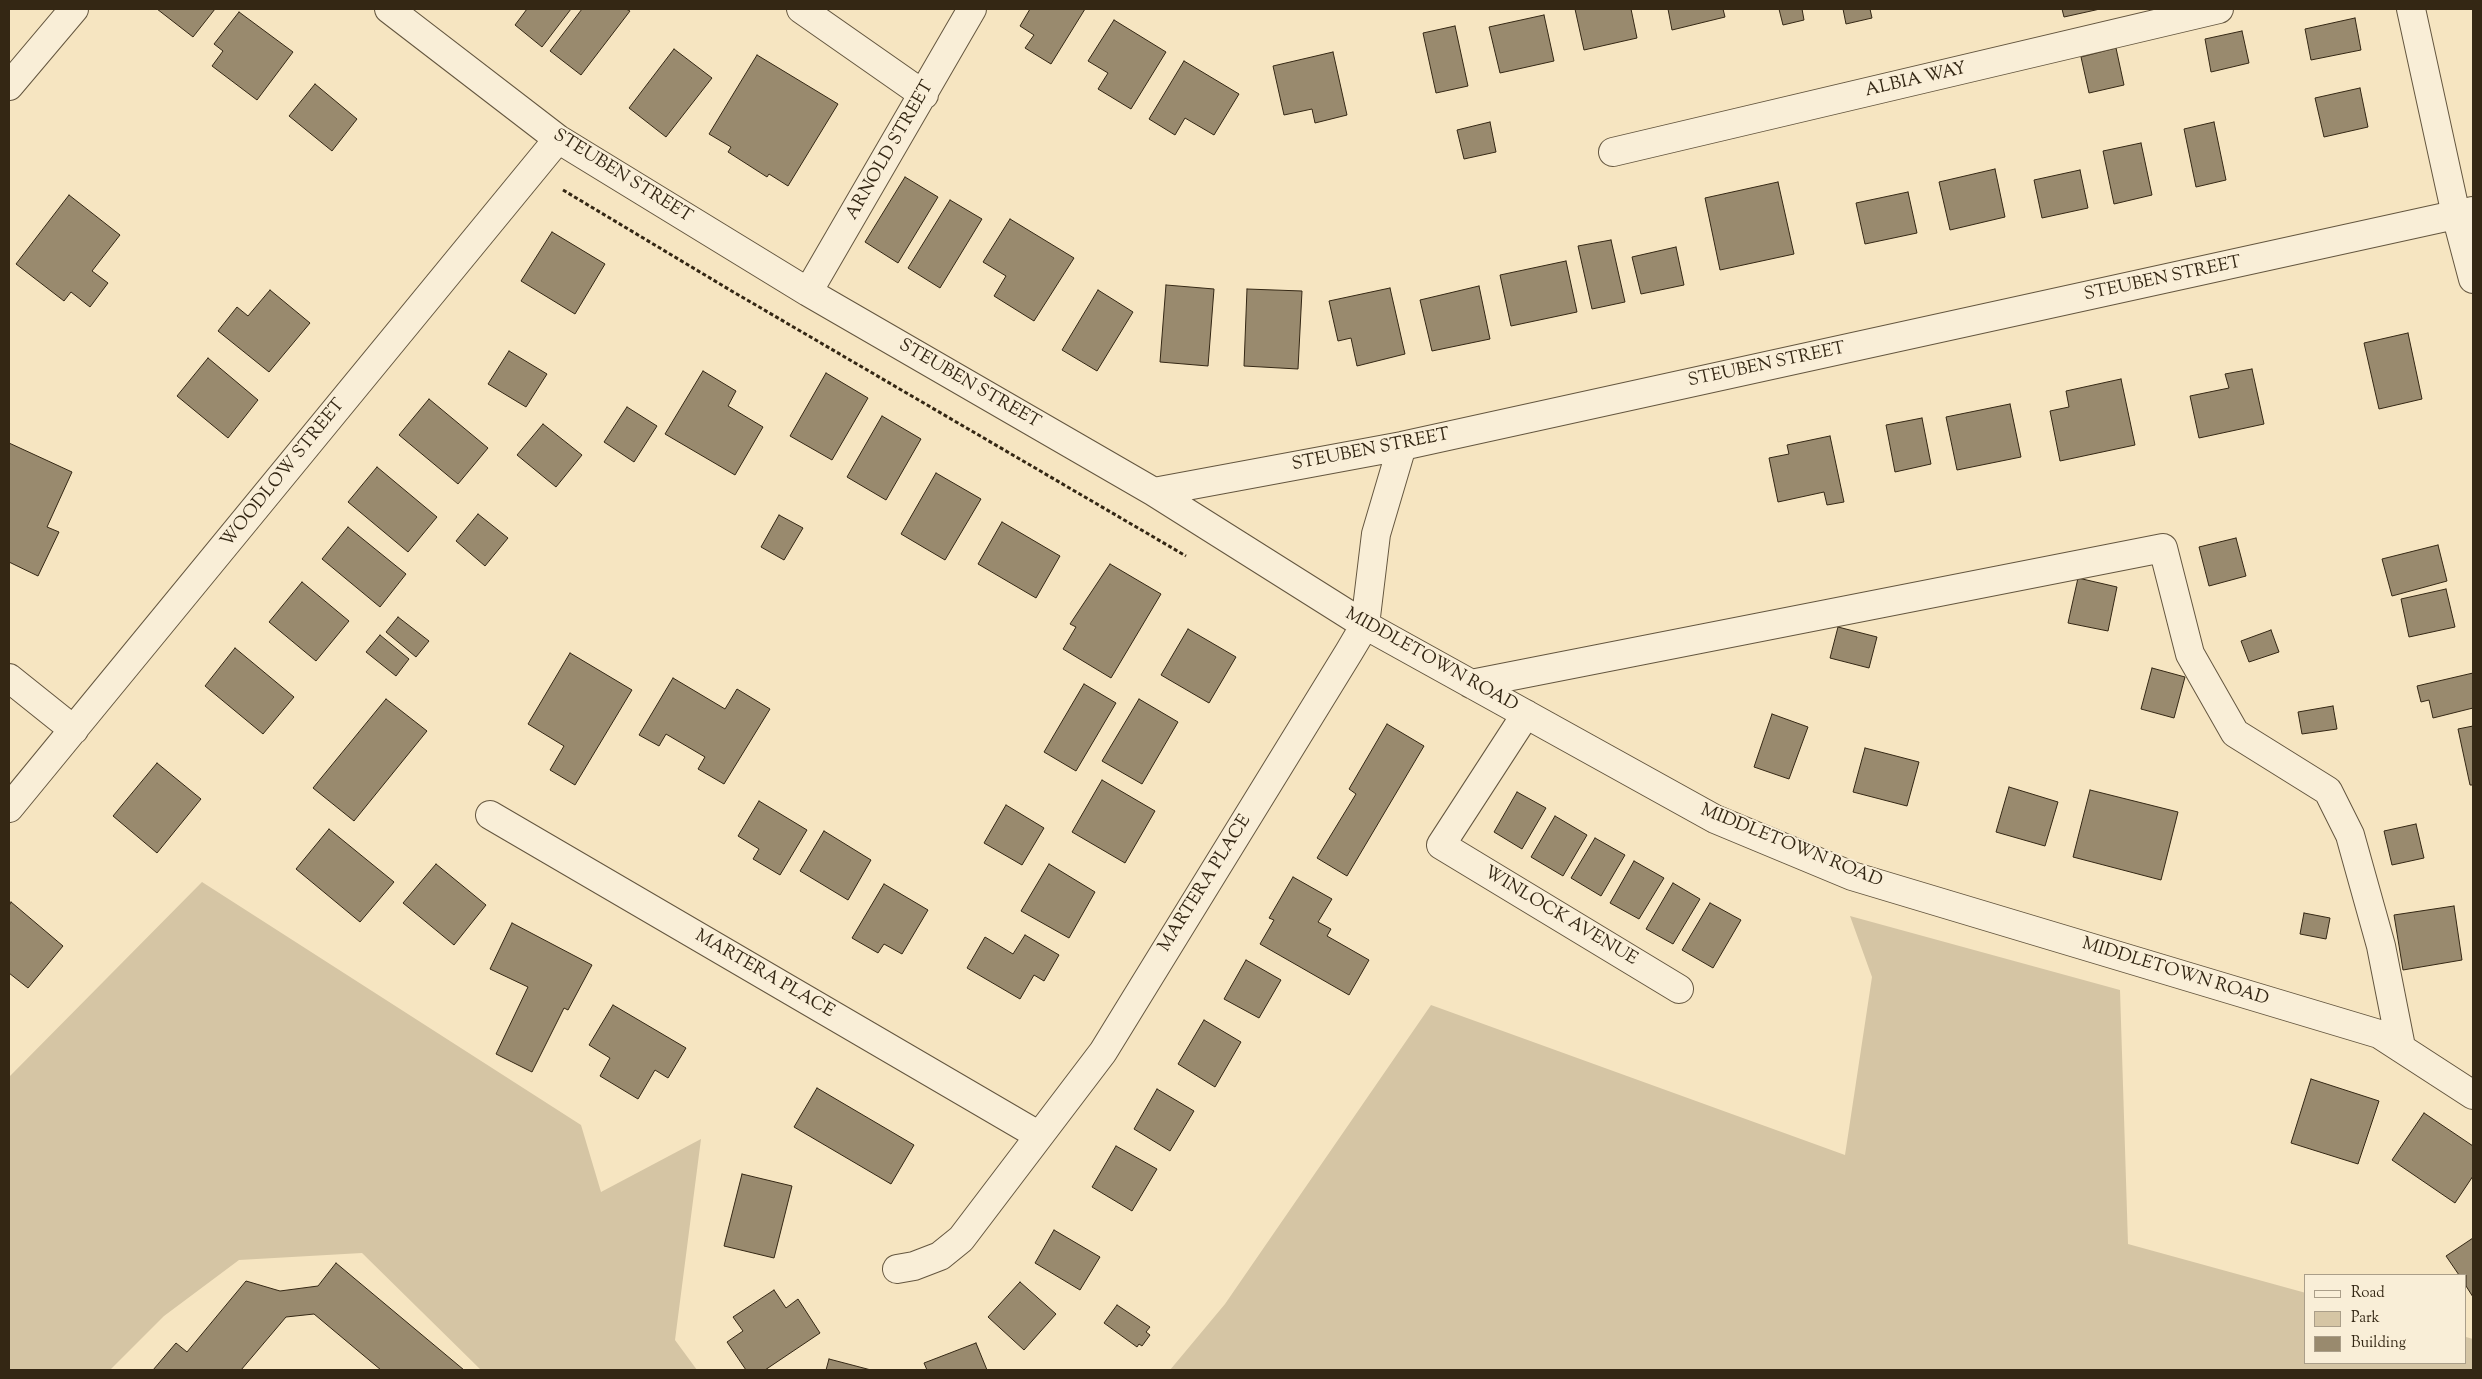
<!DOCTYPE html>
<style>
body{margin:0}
#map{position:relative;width:2482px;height:1379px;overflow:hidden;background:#f6e5c1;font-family:"Sorts Mill Goudy",serif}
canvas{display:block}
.frame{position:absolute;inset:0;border:10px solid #342714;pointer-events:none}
.legend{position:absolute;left:2304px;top:1274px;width:162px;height:90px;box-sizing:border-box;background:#f9eed7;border:1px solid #aa9e89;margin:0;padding:6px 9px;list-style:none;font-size:15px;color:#342714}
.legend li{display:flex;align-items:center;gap:10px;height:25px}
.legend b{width:25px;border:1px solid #aa9e89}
</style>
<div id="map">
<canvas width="2482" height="1379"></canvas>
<div class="frame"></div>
<ul class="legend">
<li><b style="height:6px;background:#f9eed7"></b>Road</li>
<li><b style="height:14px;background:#d5c5a4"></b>Park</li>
<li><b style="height:14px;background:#998a6e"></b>Building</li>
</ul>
</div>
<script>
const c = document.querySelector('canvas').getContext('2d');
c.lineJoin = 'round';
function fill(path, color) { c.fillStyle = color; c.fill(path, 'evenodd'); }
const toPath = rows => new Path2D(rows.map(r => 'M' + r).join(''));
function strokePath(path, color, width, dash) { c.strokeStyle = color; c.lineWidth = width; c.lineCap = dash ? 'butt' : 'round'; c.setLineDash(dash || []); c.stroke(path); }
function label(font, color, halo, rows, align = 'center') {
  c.font = font + ' "Sorts Mill Goudy",serif'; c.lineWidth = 4; c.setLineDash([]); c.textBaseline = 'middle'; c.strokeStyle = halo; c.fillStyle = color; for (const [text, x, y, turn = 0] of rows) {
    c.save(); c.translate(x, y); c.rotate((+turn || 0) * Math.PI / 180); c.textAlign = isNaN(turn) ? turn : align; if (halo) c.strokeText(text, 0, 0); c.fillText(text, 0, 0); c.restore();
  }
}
const green = toPath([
 [202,882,581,1125,601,1192,701,1139,675,1340,697,1370,481,1370,362,1253,239,1260,164,1316,110,1370,9,1370,9,1077],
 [1850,916,2120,990,2128,1244,2306,1293,2306,1363,2466,1363,2466,1337,2473,1339,2473,1370,1170,1370,1225,1304,1431,1005,1845,1155,1872,977]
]);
const building = toPath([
 [157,9,215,9,193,37,157,9],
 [527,9,571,9,542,47,515,25,527,9],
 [582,9,626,9,630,11,581,75,550,51,582,9],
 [1030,9,1085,9,1051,64,1025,48,1034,35,1020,26,1030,9],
 [1575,9,1631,9,1637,38,1584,50,1575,9],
 [1668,9,1723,9,1725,17,1672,30,1668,9],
 [1779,9,1802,9,1804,20,1783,25,1779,9],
 [1843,9,1870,9,1872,18,1846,24,1843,9],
 [2062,9,2100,9,2064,17,2062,9],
 [239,12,293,52,257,100,212,66,223,51,214,44,239,12],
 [1544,15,1554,61,1500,73,1489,27,1544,15],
 [2355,18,2361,50,2311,60,2305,29,2355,18],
 [1114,20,1166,52,1131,109,1098,89,1108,73,1088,61,1114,20],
 [1455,26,1468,86,1436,93,1423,33,1455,26],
 [2242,31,2249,63,2211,72,2205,39,2242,31],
 [2116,48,2124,85,2089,93,2081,57,2116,48],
 [674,49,712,78,666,137,629,108,674,49],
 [1333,52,1347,115,1315,123,1312,109,1284,115,1273,66,1333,52],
 [757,55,838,104,788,186,769,174,767,177,728,152,731,147,709,134,757,55],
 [1184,61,1239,94,1214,135,1185,118,1175,135,1149,119,1184,61],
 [315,84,357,119,332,151,289,116,315,84],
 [2360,88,2368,127,2324,137,2315,98,2360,88],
 [1490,122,1496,152,1464,159,1457,130,1490,122],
 [2214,122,2226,180,2196,187,2184,129,2214,122],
 [2141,143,2152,195,2114,204,2103,151,2141,143],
 [1995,169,2005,217,1950,230,1939,182,1995,169],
 [2080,170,2088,208,2042,218,2034,180,2080,170],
 [905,177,938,197,898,263,865,242,905,177],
 [1778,182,1794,254,1720,270,1705,198,1778,182],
 [1908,192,1917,233,1865,244,1856,203,1908,192],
 [69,195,120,235,92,271,108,283,90,307,71,292,64,301,16,264,69,195],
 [950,200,982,219,940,288,908,268,950,200],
 [1010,219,1074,258,1034,321,994,296,1006,276,983,262,1010,219],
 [552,232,605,264,575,314,521,281,552,232],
 [1611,240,1625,302,1592,309,1578,246,1611,240],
 [1676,247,1684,285,1641,294,1632,257,1676,247],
 [1566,261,1577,312,1511,326,1500,275,1566,261],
 [1166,285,1214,289,1208,366,1160,362,1166,285],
 [1479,286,1490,339,1432,351,1420,300,1479,286],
 [1390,288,1405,354,1357,366,1351,338,1338,341,1329,301,1390,288],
 [1247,289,1302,291,1298,369,1244,366,1247,289],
 [270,290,310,323,269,372,218,331,237,307,248,316,270,290],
 [1098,290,1133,312,1097,371,1062,350,1098,290],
 [2408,333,2422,399,2379,409,2364,343,2408,333],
 [509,351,547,374,526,407,488,384,509,351],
 [208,358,258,400,228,438,177,396,208,358],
 [2252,369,2264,424,2199,438,2190,396,2229,388,2225,374,2252,369],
 [703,371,736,391,728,406,763,427,735,475,665,434,703,371],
 [826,373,868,398,832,460,790,436,826,373],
 [2121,379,2135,445,2060,461,2050,411,2069,407,2066,391,2121,379],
 [429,399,488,448,458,484,399,435,429,399],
 [2010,404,2021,457,1957,470,1946,417,2010,404],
 [627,407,657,426,634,462,604,442,627,407],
 [882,416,921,439,886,500,847,477,882,416],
 [1922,418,1931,464,1895,472,1886,425,1922,418],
 [543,424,582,455,556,487,517,455,543,424],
 [1830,436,1844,502,1827,505,1824,492,1778,502,1769,458,1789,454,1787,445,1830,436],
 [9,443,72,472,47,527,59,532,38,576,9,562,9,443],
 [377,467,437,517,408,552,348,502,377,467],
 [936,473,981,499,945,560,901,534,936,473],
 [478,514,508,538,485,566,456,541,478,514],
 [779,515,803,528,784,560,761,547,779,515],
 [1002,522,1060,556,1036,598,978,564,1002,522],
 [348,527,406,574,380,607,322,559,348,527],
 [2236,538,2246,576,2209,586,2199,547,2236,538],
 [2438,545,2447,581,2392,596,2382,559,2438,545],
 [1110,564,1161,594,1111,678,1063,649,1076,627,1070,624,1110,564],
 [2078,578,2117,587,2108,631,2068,623,2078,578],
 [302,582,349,621,316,661,269,622,302,582],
 [2446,589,2455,627,2409,637,2401,599,2446,589],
 [398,617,429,641,416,657,386,632,398,617],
 [1838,627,1877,637,1869,668,1830,658,1838,627],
 [1188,629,1236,657,1209,703,1161,675,1188,629],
 [2271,630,2279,652,2249,662,2241,641,2271,630],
 [380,635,409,659,396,676,366,652,380,635],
 [235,648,294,697,263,734,205,686,235,648],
 [570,653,632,690,575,785,550,770,564,746,528,724,570,653],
 [2152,668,2185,677,2174,718,2141,709,2152,668],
 [2473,673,2473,708,2433,718,2429,700,2421,702,2417,686,2473,673],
 [673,678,725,709,737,689,770,709,724,784,698,769,705,757,666,734,659,746,639,735,673,678],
 [1084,684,1116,703,1076,771,1044,752,1084,684],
 [386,699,427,731,354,821,313,788,386,699],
 [1139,699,1178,722,1142,784,1102,761,1139,699],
 [2333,706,2337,729,2302,734,2298,712,2333,706],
 [1772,714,1808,727,1789,779,1754,767,1772,714],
 [1387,724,1424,746,1347,876,1317,858,1356,794,1349,789,1387,724],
 [2473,726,2473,785,2470,785,2458,729,2473,726],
 [1865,748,1919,762,1907,806,1853,792,1865,748],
 [157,763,201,799,157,853,113,816,157,763],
 [1102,780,1155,811,1125,863,1072,832,1102,780],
 [2009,787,2058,802,2045,846,1996,832,2009,787],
 [2090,790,2178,812,2161,880,2073,857,2090,790],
 [1517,792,1546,808,1522,849,1494,832,1517,792],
 [759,801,807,830,780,875,753,859,759,849,738,836,759,801],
 [1006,805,1044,828,1022,865,984,843,1006,805],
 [1555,816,1587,835,1563,876,1531,857,1555,816],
 [2416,824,2424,858,2392,865,2384,831,2416,824],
 [329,829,394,882,360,922,296,869,329,829],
 [824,831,871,860,848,900,800,871,824,831],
 [1595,838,1625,855,1601,896,1571,878,1595,838],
 [1634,861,1664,878,1639,919,1610,903,1634,861],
 [436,864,486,905,454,945,403,903,436,864],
 [1049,864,1095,892,1069,938,1021,911,1049,864],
 [1293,877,1332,899,1318,922,1331,929,1327,936,1369,960,1349,995,1260,944,1274,920,1269,918,1293,877],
 [1673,883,1700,899,1673,944,1646,929,1673,883],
 [884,884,928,910,902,954,884,944,878,953,852,938,884,884],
 [11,902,63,946,28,988,9,973,9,906,11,902],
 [1710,903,1741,920,1713,968,1682,950,1710,903],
 [2454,906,2462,960,2403,970,2394,915,2454,906],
 [2304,913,2330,918,2326,939,2300,934,2304,913],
 [512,923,592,965,568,1010,564,1008,532,1072,496,1054,528,987,490,969,512,923],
 [1025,935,1059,955,1044,981,1034,975,1020,999,967,968,985,937,1013,954,1025,935],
 [1246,960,1281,980,1259,1018,1224,999,1246,960],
 [613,1005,686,1048,668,1078,655,1070,638,1099,600,1076,610,1058,589,1045,613,1005],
 [1204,1020,1241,1042,1215,1087,1178,1064,1204,1020],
 [2311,1079,2379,1101,2358,1164,2291,1143,2311,1079],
 [817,1088,914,1145,891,1184,794,1127,817,1088],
 [1157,1089,1194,1111,1170,1151,1134,1129,1157,1089],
 [2424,1113,2473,1146,2473,1176,2455,1203,2392,1160,2424,1113],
 [1116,1146,1157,1169,1132,1211,1092,1187,1116,1146],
 [742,1174,792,1186,774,1258,724,1246,742,1174],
 [1054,1230,1100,1257,1080,1290,1035,1263,1054,1230],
 [2473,1238,2473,1297,2466,1286,2466,1275,2459,1275,2446,1256,2473,1238],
 [336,1263,464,1370,381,1370,314,1314,286,1317,241,1370,153,1370,176,1343,187,1352,246,1281,280,1291,318,1286,336,1263],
 [1020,1282,1056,1314,1024,1350,988,1317,1020,1282],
 [774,1290,786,1308,798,1299,820,1333,765,1370,746,1370,727,1342,743,1331,733,1317,774,1290],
 [1117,1305,1150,1327,1146,1332,1150,1335,1142,1346,1139,1344,1137,1347,1104,1323,1117,1305],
 [976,1343,987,1370,927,1370,924,1363,976,1343],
 [829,1359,871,1370,826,1370,829,1359]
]);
const path = toPath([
 [563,190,730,290,1186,556]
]);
const minor = toPath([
 [389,9,558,139,808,292,1154,492,1365,625,1715,819,1852,876,2379,1034,2473,1095],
 [801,9,924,95],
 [2411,9,2456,215,2473,279],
 [9,86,74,9],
 [1613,152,2219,9],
 [808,292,972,9],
 [1154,492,1402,446,2473,211],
 [9,678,74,730],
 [1471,684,2163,548,2190,654,2235,733,2328,791,2350,835,2381,946,2401,1047],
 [1526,714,1441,845,1679,989],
 [9,808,558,139],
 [490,815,1038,1135],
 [897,1269,914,1266,940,1256,961,1239,1103,1052,1349,652,1365,625,1376,534,1402,446]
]);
const streetNames = [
 ["ALBIA WAY",1916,81,-13],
 ["ARNOLD STREET",891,151,-60],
 ["STEUBEN STREET",622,177,32],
 ["STEUBEN STREET",2163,280,-12],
 ["STEUBEN STREET",1767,366,-12],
 ["STEUBEN STREET",969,385,30],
 ["STEUBEN STREET",1371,451,-11],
 ["WOODLOW STREET",284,474,-51],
 ["MIDDLETOWN ROAD",1431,661,29],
 ["MIDDLETOWN ROAD",1791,847,22],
 ["MARTERA PLACE",1206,884,-58],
 ["WINLOCK AVENUE",1560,917,31],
 ["MIDDLETOWN ROAD",2175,973,17],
 ["MARTERA PLACE",764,975,30]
];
fill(green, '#d5c5a4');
fill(building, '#998a6e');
strokePath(building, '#342714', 1);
strokePath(minor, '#64563f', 30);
strokePath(path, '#342714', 3, [4, 2.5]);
strokePath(minor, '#f9eed7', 28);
label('18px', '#342714', '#f9eed7', streetNames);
</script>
